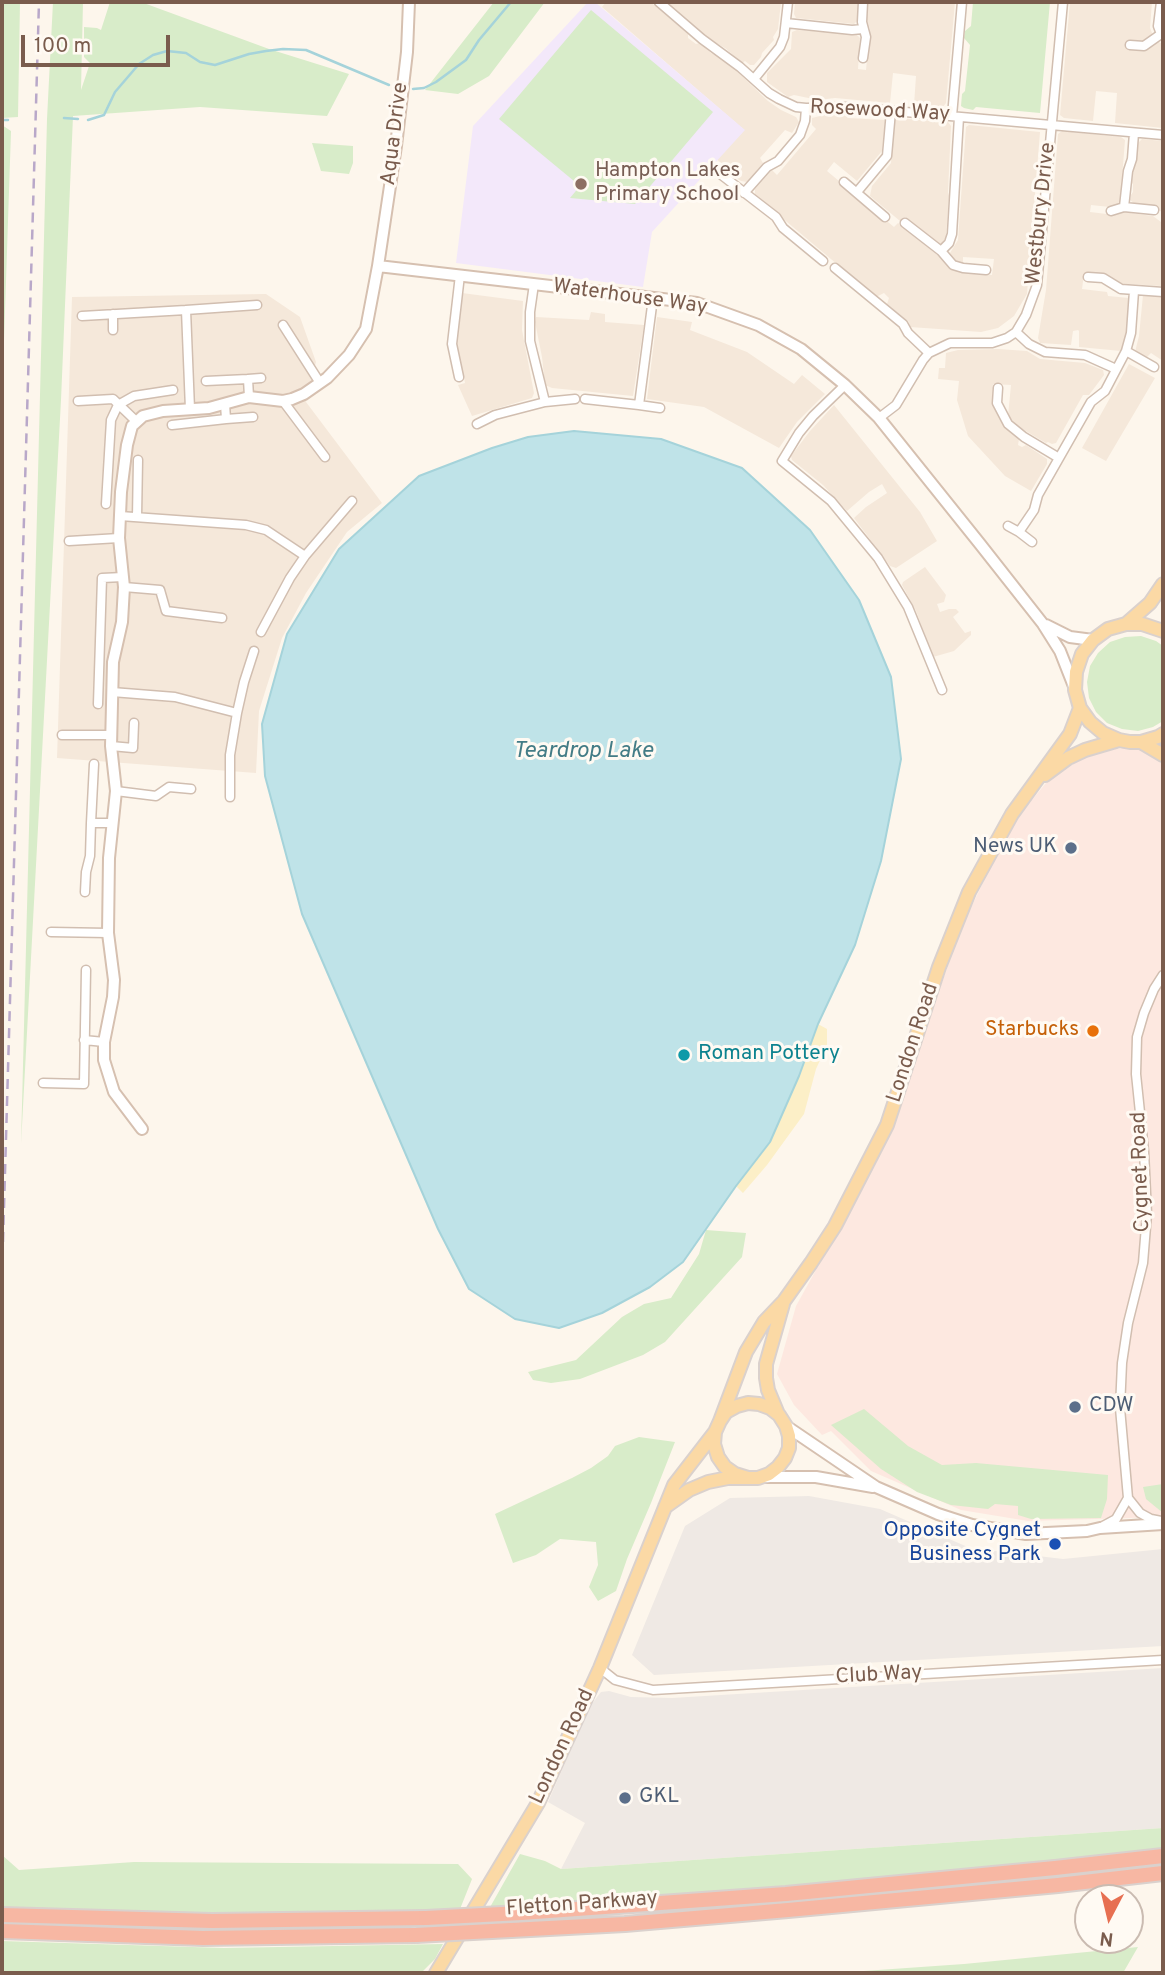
<!DOCTYPE html>
<style>
body{margin:0}
#map{position:relative;width:1165px;height:1975px;overflow:hidden;background:#fdf6ec;font-family:Overpass,sans-serif}
canvas{display:block}
.frame{position:absolute;inset:0;border:4px solid #7a5c4d;pointer-events:none}
.north{position:absolute;left:1074px;top:1884px;width:70px;height:70px;box-sizing:border-box;background:#fffaf3;border:2px solid #cabbb1;border-radius:50%;rotate:187deg;font-size:19px;font-weight:700;line-height:28px;text-align:center;color:#7a5c4d}
.north::after{content:'';display:block;margin:auto;width:24px;height:32px;background:#e76f51;clip-path:polygon(50% 0,100% 100%,50% 72%,0 100%)}
.scale{position:absolute;left:21px;top:35px;width:149px;height:32px;box-sizing:border-box;border:4px solid #7a5c4d;border-top:0;padding-left:9px;font-size:21px;line-height:24px;white-space:nowrap;color:#7a5c4d;-webkit-text-stroke:5px #fffaf3;paint-order:stroke}
</style>
<div id="map">
<canvas width="1165" height="1975"></canvas>
<div class="frame"></div>
<div class="north">N</div>
<div class="scale">100 m</div>
</div>
<script>
const c = document.querySelector('canvas').getContext('2d');
c.lineJoin = 'round';
function fill(path, color) { c.fillStyle = color; c.fill(path, 'evenodd'); }
const toPath = rows => new Path2D(rows.map(r => 'M' + r).join(''));
function strokePath(path, color, width, dash) { c.strokeStyle = color; c.lineWidth = width; c.lineCap = dash ? 'butt' : 'round'; c.setLineDash(dash || []); c.stroke(path); }
function label(font, color, halo, rows, align = 'center') {
  c.font = font + ' Overpass,sans-serif'; c.lineWidth = 6; c.setLineDash([]); c.textBaseline = 'middle'; c.strokeStyle = halo; c.fillStyle = color; for (const [text, x, y, turn = 0] of rows) {
    c.save(); c.translate(x, y); c.rotate((+turn || 0) * Math.PI / 180); c.textAlign = isNaN(turn) ? turn : align; if (halo) c.strokeText(text, 0, 0); c.fillText(text, 0, 0); c.restore();
  }
}
const residential = toPath([
 [606,2,646,2,649,4,653,4,688,34,688,38,696,44,700,43,711,53,724,59,768,101,781,110,796,117,799,122,792,133,785,130,760,158,763,163,747,182,741,181,736,178,737,175,716,159,744,130,602,7],
 [665,2,725,2,727,3,729,2,781,2,778,29,773,37,774,40,762,53,761,57,754,65,750,65,745,61,742,63,725,48,714,42],
 [795,2,859,2,857,21,854,24,796,18,794,14],
 [867,2,955,2,946,103,943,107,914,105,916,76,893,73,890,103,835,98,818,100,794,95,788,97,767,82,767,73,791,49,792,32,797,30,856,34,860,38,858,69,866,70,870,29,867,20],
 [1070,2,1152,2,1150,28,1154,38,1163,45,1163,128,1115,123,1117,93,1096,91,1093,121,1064,118,1060,115],
 [828,114,845,115,848,118,885,120,882,151,857,181,834,162,827,171,894,227,898,223,942,259,946,264,960,272,992,275,994,259,963,257,963,264,953,261,950,253,958,240,966,127,969,125,1040,132,1027,294,1014,316,998,328,981,332,910,327,909,322,887,304,889,298,884,293,876,297,755,195,755,189,772,170,777,175,816,129,812,125,812,118],
 [897,118,948,122,951,126,948,192,949,196,946,237,940,246,905,217,900,221,870,196,872,186,891,163,894,121],
 [1062,131,1121,137,1125,140,1120,203,1110,207,1091,205,1090,212,1115,215,1123,212,1153,216,1161,222,1163,220,1163,284,1161,286,1113,283,1107,275,1084,274,1082,289,1107,292,1108,296,1129,298,1126,334,1121,351,1079,347,1079,331,1078,330,1073,331,1071,345,1040,343,1038,338,1046,290,1058,134],
 [1142,139,1163,141,1163,213,1152,205,1134,203,1130,200,1131,195,1133,192,1133,184,1131,182,1132,171,1136,161,1137,144],
 [462,293,523,301,522,330,534,393,532,398,472,416,458,385,465,383,456,340],
 [266,294,300,317,316,362,306,402,382,503,347,532,306,593,282,638,259,711,256,773,57,758,72,297],
 [1143,295,1163,297,1163,361,1151,353,1147,357,1135,352,1139,336],
 [591,312,605,314,605,322,644,325,633,396,552,388,545,385,542,357,535,322,536,317,589,320],
 [657,317,692,322,690,330,747,352,794,384,802,375,825,394,797,422,779,448,704,407,647,399],
 [998,349,1027,351,1040,359,1085,363,1103,370,1104,375,1089,395,1083,395,1056,443,1052,444,1048,442,1046,443,1019,427,1008,416,1011,385,993,384,992,401,1004,426,1019,439,1018,445,1022,447,1026,445,1047,459,1047,464,1031,491,1005,476,968,436,957,400,959,381,938,379,939,368,945,368,946,353,958,350],
 [1129,364,1155,378,1106,461,1082,448],
 [834,405,920,512,937,541,896,568,890,566,854,518,866,507,887,493,882,484,869,492,847,511,823,485,792,460,791,456,810,431],
 [925,567,946,595,944,602,937,604,940,612,949,609,956,609,959,612,953,617,965,633,971,631,971,635,954,651,933,657,916,611,902,585,903,582]
]);
const commercial = toPath([
 [1123,748,1141,750,1155,757,1163,765,1163,1517,1028,1521,961,1510,871,1471,831,1431,822,1435,794,1405,777,1374,796,1306,882,1151,962,926,1011,825,1046,783,1089,753]
]);
const industrial = toPath([
 [809,1496,880,1509,970,1548,1063,1559,1163,1549,1163,1646,654,1675,632,1655,685,1526,730,1498],
 [1163,1668,1163,1828,561,1869,585,1823,548,1802,590,1706,601,1692,609,1691,631,1697,672,1698]
]);
const education = toPath([
 [588,2,595,2,745,130,652,232,643,287,456,263,473,126]
]);
const green = toPath([
 [2,2,20,2,18,117,2,118],
 [53,2,83,2,81,90,90,63,84,57,84,27,97,28,101,30,110,2,141,2,269,49,349,74,327,116,200,107,73,116,61,400,21,1144,47,119],
 [494,2,545,2,489,76,458,94,425,90],
 [973,2,1050,2,1040,113,976,107,973,110,964,108,961,106,962,94,965,91,970,45,964,38,965,31,971,26],
 [591,10,713,112,635,204,570,198,580,186,499,119],
 [2,125,11,131,2,401],
 [312,143,353,146,353,163,349,174,321,171],
 [1141,636,1156,641,1163,646,1163,721,1153,727,1138,731,1122,729,1107,723,1096,712,1089,698,1087,682,1090,666,1098,653,1110,642,1125,637],
 [706,1230,746,1233,742,1257,665,1342,643,1355,580,1379,551,1383,533,1380,528,1372,576,1360,622,1317,644,1304,671,1298,699,1254],
 [864,1409,908,1446,942,1465,976,1463,1108,1475,1107,1499,1101,1518,1031,1519,1018,1515,1018,1506,995,1504,988,1509,951,1505,917,1492,881,1469,831,1425],
 [639,1437,675,1442,651,1503,627,1559,616,1591,598,1601,589,1587,598,1565,596,1542,560,1539,536,1555,513,1563,495,1514,572,1478,591,1468,608,1456,615,1446],
 [1163,1484,1163,1513,1146,1499,1143,1487],
 [1163,1828,1163,1851,784,1888,489,1909,520,1854,545,1861,561,1869],
 [2,1855,19,1870,134,1862,458,1864,472,1879,460,1909,421,1912,240,1914,109,1913,2,1909],
 [2,1941,224,1948,443,1944,435,1959,421,1973,2,1973],
 [1138,1947,1123,1973,835,1973,964,1964]
]);
const sand = toPath([
 [818,1024,827,1029,827,1045,816,1069,804,1114,767,1165,743,1193,736,1186,770,1142,799,1076]
]);
const water = toPath([
 [574,431,661,439,742,468,810,530,859,600,891,677,901,759,881,861,855,945,818,1024,799,1076,770,1142,736,1186,683,1262,650,1287,602,1313,559,1328,515,1319,469,1289,438,1229,302,914,265,776,262,724,287,634,339,549,419,476,492,448,528,437,574,431]
]);
const stream = toPath([
 [413,89,424,88,436,82,466,60,479,40,511,2],
 [64,118,78,119],
 [2,120,8,120],
 [88,120,104,115,115,92,139,64,153,55,167,51,186,53,200,62,215,65,249,54,266,51,283,49,306,50,389,85]
]);
const street = toPath([
 [659,2,702,39,740,67,769,93,779,99,796,107,806,108,849,107,1163,135],
 [1161,2,1158,26,1161,34,1163,35],
 [786,23,852,30,863,29],
 [1130,45,1144,46,1161,34],
 [863,58,866,37,862,22,863,2],
 [754,79,780,47,784,37,788,2],
 [952,116,962,2],
 [719,173,776,217,783,228,823,261],
 [844,182,885,217],
 [857,192,887,156,891,111],
 [744,193,767,167,778,161,800,135,805,121,806,108],
 [1124,207,1128,171,1132,159,1134,133],
 [1111,211,1124,207,1154,210],
 [905,223,941,251,953,265,963,268,986,270],
 [941,251,949,243,952,234,959,117],
 [835,268,903,324,908,333,929,353],
 [1088,277,1103,278,1121,289,1163,292],
 [534,284,530,312,530,341,545,402,575,399],
 [653,298,639,405,660,408],
 [113,314,113,330],
 [82,316,186,310],
 [283,325,320,383],
 [1016,332,1029,344,1045,352,1085,355,1116,369],
 [1126,351,1154,367],
 [459,377,452,344,460,275],
 [248,379,261,378],
 [206,381,248,379,249,397],
 [845,385,813,416,799,433,782,461,831,501,878,558,908,607,942,690],
 [998,388,997,403,1008,424,1024,437,1059,458],
 [585,399,639,405],
 [78,401,113,399,137,422],
 [283,401,325,457],
 [225,404,226,419,253,417],
 [190,409,186,310,257,305],
 [879,418,896,405,923,360,929,353,950,343,992,343,1007,338,1016,332,1026,315,1037,285,1063,2],
 [477,424,495,415,545,402],
 [172,425,226,419],
 [106,504,111,420,118,405,134,396,173,390],
 [120,516,246,525,266,530,305,556,352,501],
 [137,517,138,460],
 [1008,526,1019,532,1032,542],
 [1019,532,1034,510,1038,495,1091,402,1105,391,1126,351,1131,333,1134,291],
 [69,541,119,538],
 [124,587,160,590,166,611,222,618],
 [261,632,290,578,305,556],
 [112,692,175,697,237,713,244,682,254,651],
 [98,704,102,578,123,577],
 [62,735,111,735],
 [111,746,133,748,134,723],
 [94,764,91,823,113,823],
 [116,791,156,796,169,787,191,789],
 [230,797,230,755,237,713],
 [85,892,86,872,90,856,91,823],
 [51,932,108,933],
 [84,1040,104,1042],
 [43,1083,84,1084,86,970],
 [1161,1521,1151,1519,1140,1513,1128,1498,1120,1408,1122,1363,1128,1323,1143,1263,1147,1214,1144,1151,1136,1074,1137,1037,1144,1013,1154,989,1163,975],
 [1103,1526,1116,1519,1128,1498],
 [600,1668,615,1680,653,1690,1163,1660]
]);
const secondary = toPath([
 [378,266,697,303,758,325,801,349,845,385,879,418,980,544,1043,624,1060,651,1075,689],
 [1046,625,1070,637,1093,640],
 [142,1129,114,1092,104,1060,104,1042,113,997,114,980,108,933,109,858,116,791,111,746,113,662,122,622,124,587,119,538,121,492,127,445,132,426,143,416,163,411,209,408,249,397,283,401,292,399,304,394,327,378,349,355,366,329,378,266,396,146,407,52,409,2],
 [786,1426,876,1487,938,1514,972,1525,1026,1534,1087,1531,1100,1528,1163,1524],
 [761,1477,816,1477,873,1487]
]);
const primary = toPath([
 [1126,624,1150,603,1163,584],
 [1163,631,1142,624,1126,624,1108,629,1093,640,1082,654,1076,672,1075,690,1080,708,1090,722,1103,733,1119,740,1130,742,1141,742,1158,737,1163,734],
 [1141,742,1163,755],
 [1045,775,1068,758,1085,750,1119,740],
 [778,1414,768,1390,766,1378,766,1364,783,1304],
 [720,1421,746,1352,764,1322,784,1301,811,1263,835,1226,887,1125,939,967,969,892,1012,814,1070,734,1080,708],
 [665,1507,689,1490,708,1482,728,1478,758,1478,769,1474,778,1467,785,1458,789,1448,789,1436,786,1426,779,1415,770,1408,759,1404,748,1403,737,1406,726,1412,720,1421,715,1432,714,1444,718,1457,725,1467,735,1474,748,1478],
 [436,1973,538,1803,600,1668,674,1485,715,1432]
]);
const highway = toPath([
 [521,1913,786,1894,1055,1868,1163,1856],
 [2,1915,212,1921,426,1918],
 [511,1930,625,1924,788,1910,1058,1885,1163,1873],
 [2,1931,203,1938,416,1935]
]);
const rail = toPath([
 [2,1276,39,2]
]);
const highwayBridge = toPath([
 [426,1918,521,1913],
 [416,1935,511,1930]
]);
const markers = [
 [581,184,7,"#8d6e63"],
 [1071,848,7,"#5c6f8a"],
 [1093,1031,7,"#e8710a"],
 [684,1055,7,"#0f9aa8"],
 [1075,1407,7,"#5c6f8a"],
 [1055,1544,7,"#1a4fb4"],
 [625,1798,7,"#5c6f8a"]
];
const streetNames = [
 ["Rosewood Way",880,112,3],
 ["Aqua Drive",396,134,-83],
 ["Westbury Drive",1042,214,-84],
 ["Waterhouse Way",630,298,8],
 ["London Road",914,1043,-72],
 ["Cygnet Road",1142,1172,-92],
 ["Club Way",879,1676,-3],
 ["London Road",563,1747,-65],
 ["Fletton Parkway",582,1905,-4]
];
const educationNames = [
 ["Hampton Lakes",595,172],
 ["Primary School",595,196]
];
const serviceNames = [
 ["News UK",1057,848,"right"],
 ["CDW",1089,1407],
 ["GKL",639,1798]
];
const foodNames = [
 ["Starbucks",1079,1031]
];
const cultureNames = [
 ["Roman Pottery",698,1055]
];
const transitNames = [
 ["Opposite Cygnet",1041,1532],
 ["Business Park",1041,1556]
];
const waterNames = [
 ["Teardrop Lake",583,752]
];
fill(residential, '#f5e8da');
fill(commercial, '#fde8e0');
fill(industrial, '#efe9e4');
fill(education, '#f3e8fa');
fill(green, '#d8ecc9');
fill(sand, '#fcefc7');
fill(water, '#bfe3e8');
strokePath(water, '#a5d3da', 2);
strokePath(stream, '#a5d3da', 2.5);
strokePath(street, '#d1beb0', 11);
strokePath(secondary, '#d6c0b0', 14);
strokePath(primary, '#dad1cd', 16);
strokePath(highway, '#dad1cd', 18);
strokePath(street, '#fff', 8);
strokePath(secondary, '#fff', 10);
strokePath(primary, '#fbd9a5', 12);
strokePath(highway, '#f7b7a3', 14);
strokePath(rail, '#b9a8c9', 2.5, [10, 7]);
strokePath(highwayBridge, '#dad1cd', 18, []);
strokePath(highwayBridge, '#f7b7a3', 14);
for (const [x, y, r, color] of markers) { const dot = new Path2D(); dot.arc(x, y, r, 0, 2 * Math.PI); c.fillStyle = color; c.fill(dot); strokePath(dot, '#fffaf3', 2.5); }
label('21px', '#7a5c4d', '#fffaf3', streetNames);
label('21px', '#785e54', '#fffaf3', educationNames, 'left');
label('21px', '#4e5e75', '#fffaf3', serviceNames, 'left');
label('21px', '#c56008', '#fffaf3', foodNames, 'right');
label('21px', '#0d838f', '#fffaf3', cultureNames, 'left');
label('21px', '#164399', '#fffaf3', transitNames, 'right');
label('italic 23px', '#437c86', '#fffaf3', waterNames);
</script>
